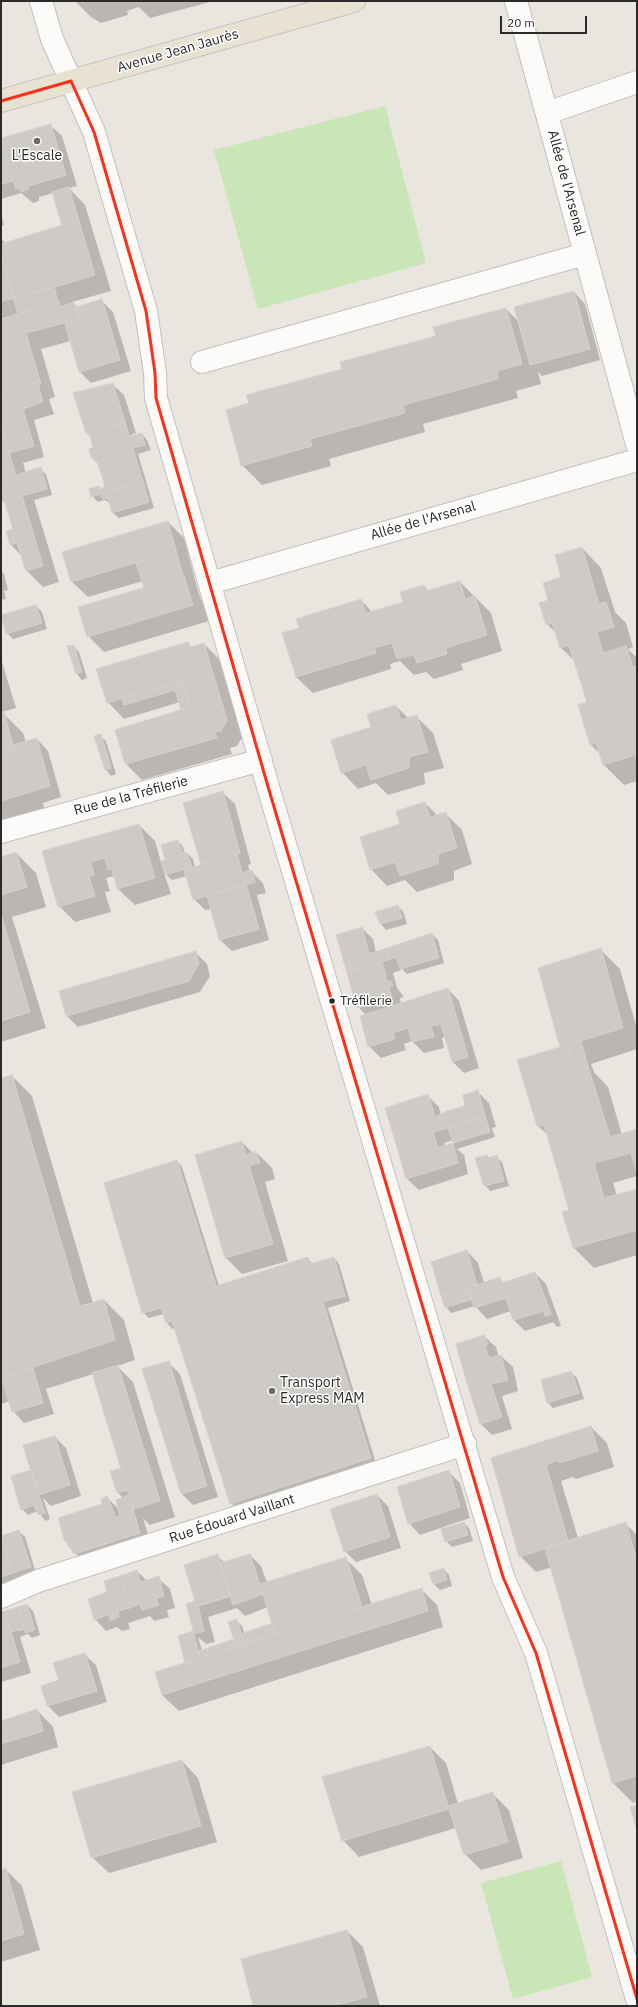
<!DOCTYPE html>
<meta charset="utf-8">
<style>
body{margin:0}
#map{position:relative;width:638px;height:2007px;overflow:hidden;background:#e9e5df;font-family:"IBM Plex Sans",sans-serif}
canvas{display:block}
.frame{position:absolute;inset:0;border:2px solid #2a2a2a;pointer-events:none}
.scale{position:absolute;left:500px;top:16px;width:87px;height:18px;box-sizing:border-box;border:2px solid #2a2a2a;border-top:0;padding-left:5px;font-size:12px;line-height:14px;white-space:nowrap;color:#2a2a2a;-webkit-text-stroke:3px #fff;paint-order:stroke}
</style>
<div id="map">
<canvas width="638" height="2007"></canvas>
<div class="frame"></div>
<div class="scale">20 m</div>
</div>
<script>
const c = document.querySelector('canvas').getContext('2d');
c.lineJoin = 'round';
function fill(path, color) { c.fillStyle = color; c.fill(path, 'evenodd'); }
const toPath = rows => new Path2D(rows.map(r => 'M' + r).join(''));
function strokePath(path, color, width, dash) { c.strokeStyle = color; c.lineWidth = width; c.lineCap = dash ? 'butt' : 'round'; c.setLineDash(dash || []); c.stroke(path); }
function label(font, color, halo, rows, align = 'center') {
  c.font = font + ' "IBM Plex Sans",sans-serif'; c.lineWidth = 3; c.setLineDash([]); c.textBaseline = 'middle'; c.strokeStyle = halo; c.fillStyle = color; for (const [text, x, y, turn = 0] of rows) {
    c.save(); c.translate(x, y); c.rotate((+turn || 0) * Math.PI / 180); c.textAlign = isNaN(turn) ? turn : align; if (halo) c.strokeText(text, 0, 0); c.fillText(text, 0, 0); c.restore();
  }
}
const green = toPath([
 [385,106,426,263,258,309,214,150],
 [561,1861,592,1977,513,1999,481,1883]
]);
const shadow = toPath([
 [75,1,214,1,150,18,139,7,127,11,128,15,101,23,91,17],
 [50,125,62,136,77,186,69,188,85,205,111,291,72,302,78,307,102,301,113,312,131,371,91,383,80,372,71,341,41,349,55,397,49,399,54,414,34,420,44,457,23,463,26,473,41,469,46,474,52,495,34,500,59,582,43,587,27,571,22,556,11,545,14,530,6,504,1,499,1,239,6,243,64,226,53,193,39,197,39,201,33,203,21,193,1,199,1,139],
 [1,214,4,225,1,226],
 [574,292,585,304,600,360,542,376,538,372,541,384,516,391,518,398,423,424,425,432,329,459,331,466,262,485,242,465,250,404,437,336,506,309,519,322],
 [112,384,124,395,136,433,132,434,133,436,142,434,147,440,151,450,138,454,154,508,119,518,113,513,111,504,105,500,98,502,92,496,99,487,102,489,106,488,98,464,93,458,94,448,91,437,87,433],
 [168,522,184,538,198,591,209,621,104,652,88,636,146,588,143,581,88,597,71,581],
 [582,548,601,568,615,612,626,623,633,647,628,649,637,658,637,781,624,785,604,765,601,755,591,745,579,706,588,703,576,662,560,647,557,634,547,624,550,601],
 [1,571,4,574,8,590,4,591,6,599,1,600],
 [460,582,491,613,502,651,461,664,463,670,434,679,426,672,414,675,400,661,390,664,391,669,313,693,296,677,301,629,361,600,372,612,404,602,424,586,429,591],
 [36,606,42,612,47,629,13,639,7,633],
 [187,643,192,648,204,644,220,660,243,736,237,746,230,748,232,754,142,780,126,764,116,730,183,710,180,702,124,719,108,702],
 [74,646,79,652,87,678,82,680,77,674,69,647],
 [1,659,16,708,2,712,23,733,26,742,37,739,48,751,61,797,43,803,46,813,1,826],
 [396,706,409,719,416,716,433,733,444,768,424,773,425,784,388,795,376,783,358,789,342,772,373,728],
 [100,736,106,741,116,774,111,776,106,770,96,737],
 [223,793,235,804,251,864,248,865,250,872,251,871,263,883,266,893,257,895,269,940,232,951,220,940,212,909,205,910,194,899,187,876,172,880,164,873,171,894,135,905,118,889,115,876,106,878,110,891,105,892,111,912,75,922,59,906,43,852,139,825,155,841,161,862,166,861,178,841,183,847,185,854,187,853,193,859,195,867,203,865],
 [425,803,438,816,446,814,462,830,472,864,454,871,454,880,417,892,405,880,387,886,371,869,401,825],
 [16,853,36,873,46,907,12,917,46,1028,1,1042,1,858],
 [397,906,403,911,407,924,386,930,381,924,376,912],
 [362,928,373,939,376,953,432,934,438,940,444,963,407,974,400,967,401,970,393,973,397,988,404,997,400,998,401,1004,448,989,459,1001,479,1068,464,1073,453,1062,446,1037,442,1038,444,1048,424,1053,412,1041,404,1044,406,1050,381,1058,369,1046,366,1015,358,1007],
 [600,949,620,969,637,1029,637,1049,591,1064,594,1072,608,1087,622,1135,637,1130,637,1176,613,1183,617,1196,637,1190,637,1255,594,1268,574,1248,564,1213,571,1211,549,1136,538,1126,561,1048],
 [195,952,207,964,210,976,200,992,78,1027,67,1016],
 [12,1076,32,1096,93,1303,104,1300,124,1320,135,1360,117,1366,133,1382,175,1517,150,1525,143,1518,151,1544,87,1565,75,1553,107,1498,120,1510,123,1498,118,1493,112,1471,122,1468,93,1374,46,1389,54,1414,24,1423,13,1411,10,1401,1,1404,1,1079],
 [477,1091,489,1103,496,1127,492,1128,495,1137,457,1149,464,1155,468,1174,419,1190,407,1179,387,1108,428,1096,439,1107,441,1115,466,1107],
 [453,1140,454,1143,445,1146,444,1143],
 [242,1142,253,1153,256,1152,272,1168,275,1179,265,1182,288,1261,242,1274,226,1258],
 [487,1156,489,1158,497,1157,502,1162,509,1186,490,1191,485,1185],
 [177,1161,182,1167,219,1286,308,1259,313,1264,334,1258,339,1264,350,1301,328,1308,376,1463,237,1509,231,1503,175,1328,172,1329,167,1323,164,1314,149,1318,143,1312],
 [467,1251,478,1263,484,1283,500,1279,504,1283,535,1273,546,1284,561,1326,557,1327,553,1322,525,1331,514,1320,511,1311,487,1319,475,1306,451,1313,446,1307,433,1262],
 [484,1336,496,1347,499,1357,501,1356,513,1367,518,1391,502,1396,512,1429,492,1435,481,1424],
 [169,1363,180,1374,218,1497,193,1505,181,1493],
 [571,1372,577,1378,584,1399,553,1408,548,1403],
 [591,1427,607,1443,614,1467,576,1479,573,1477,561,1481,578,1538,625,1523,637,1535,637,1801,633,1803,613,1783,552,1567,536,1572,520,1556,492,1459],
 [55,1437,66,1448,81,1496,51,1506,43,1498,50,1519,45,1521,38,1511,28,1515,22,1509],
 [448,1471,460,1483,470,1518,420,1535,409,1523],
 [377,1495,388,1506,401,1548,356,1562,345,1551],
 [464,1523,469,1528,473,1541,452,1547,446,1541],
 [19,1531,25,1537,36,1573,1,1584,1,1537],
 [250,1555,261,1566,267,1583,345,1558,362,1575,372,1605,421,1589,437,1605,443,1627,179,1711,162,1695,186,1663,179,1636,194,1631,197,1602,217,1556,224,1562],
 [234,1594,235,1595,203,1605,203,1603],
 [268,1607,273,1624,245,1634,242,1626,236,1620,235,1640,202,1650,198,1637,206,1644,215,1642,208,1617,237,1608,245,1616],
 [444,1569,449,1575,452,1586,440,1590,434,1584,430,1574],
 [137,1571,147,1581,158,1578,170,1589,175,1608,167,1610,169,1617,154,1621,150,1616,128,1623,130,1629,122,1631,117,1627,106,1631,95,1619,108,1593],
 [27,1605,33,1611,40,1635,32,1638,28,1634,20,1637,31,1673,1,1682,1,1613],
 [29,1627,18,1631,18,1629],
 [84,1654,96,1665,107,1702,59,1717,48,1706,60,1680],
 [37,1710,53,1727,58,1747,1,1765,1,1722],
 [430,1747,446,1763,458,1804,493,1794,509,1810,523,1858,481,1870,465,1854,456,1828,359,1857,343,1840],
 [182,1761,198,1778,217,1842,109,1873,92,1857],
 [6,1870,22,1886,40,1950,1,1962,1,1871],
 [347,1931,363,1947,380,2006,255,2006]
]);
const building = toPath([
 [51,124,66,175,28,186,29,189,21,192,19,188,16,189,1,138,51,124],
 [1,142,13,181,1,184,1,142],
 [69,187,95,275,15,299,1,254,1,244,62,225,52,192,69,187],
 [1,254,14,298,1,302,1,254],
 [54,287,58,302,18,314,13,298,54,287],
 [574,291,590,349,530,365,514,307,574,291],
 [102,299,120,360,79,372,65,324,79,319,76,307,102,299],
 [59,302,60,307,74,302,79,319,26,333,40,381,1,393,1,319,59,302],
 [506,308,522,364,497,371,498,379,403,405,405,413,310,439,312,446,241,466,226,410,249,403,246,395,342,369,340,362,436,336,433,327,506,308],
 [40,381,41,384,38,385,43,402,23,409,34,446,9,453,1,425,1,393,40,381],
 [113,383,125,422,86,433,73,393,113,383],
 [125,422,129,436,142,433,143,438,90,454,89,449,93,447,89,433,125,422],
 [1,425,43,566,26,571,17,543,10,545,6,531,13,529,1,490,1,425],
 [143,438,145,445,133,448,137,462,101,473,96,458,92,459,90,454,143,438],
 [137,462,143,481,91,497,89,489,99,486,100,489,105,487,101,473,137,462],
 [41,467,47,489,22,496,16,475,41,467],
 [143,481,149,502,112,513,108,498,103,499,101,494,143,481],
 [168,521,183,576,184,576,193,605,87,637,78,607,153,585,145,560,71,582,62,552,168,521],
 [582,547,599,604,606,602,614,627,597,632,603,653,626,646,633,667,637,666,637,761,635,755,603,765,596,743,590,745,578,705,587,702,569,645,560,648,552,623,546,625,539,603,548,600,543,583,561,577,555,555,582,547],
 [145,560,153,585,144,588,136,562,145,560],
 [460,581,465,599,475,596,487,635,446,648,447,654,417,663,414,655,397,659,392,643,374,648,376,653,296,677,282,633,299,628,296,619,361,599,366,613,403,602,400,592,424,585,426,591,460,581],
 [36,605,42,623,6,634,1,615,36,605],
 [188,642,190,647,204,643,227,720,221,731,215,732,217,738,125,764,115,730,190,707,182,681,107,703,96,669,188,642],
 [74,645,82,672,76,674,67,646,74,645],
 [182,681,190,707,181,710,175,690,124,705,122,698,182,681],
 [396,705,401,720,417,715,428,752,409,757,409,768,371,780,366,765,341,773,331,740,371,727,367,714,396,705],
 [4,712,9,730,1,732,1,713,4,712],
 [9,730,13,745,1,749,1,732,9,730],
 [101,734,111,768,105,770,94,736,101,734],
 [37,738,50,786,27,793,13,745,37,738],
 [13,745,27,793,1,801,1,749,13,745],
 [223,791,240,853,201,865,183,803,223,791],
 [425,802,430,817,446,812,457,848,438,854,438,864,400,876,395,862,370,870,360,837,400,824,396,811,425,802],
 [139,824,155,878,117,889,112,869,108,870,105,858,91,862,94,875,89,876,95,896,58,907,42,851,139,824],
 [178,840,182,853,187,852,192,867,165,875,161,861,165,860,161,845,178,840],
 [16,852,27,887,1,895,1,857,16,852],
 [237,854,242,873,252,870,255,882,193,900,184,870,237,854],
 [246,884,259,929,219,940,207,896,246,884],
 [398,905,402,918,380,924,375,912,398,905],
 [1,914,30,1012,1,1021,1,914],
 [362,927,369,954,387,948,390,959,347,973,336,935,362,927],
 [432,933,435,944,390,959,387,948,432,933],
 [435,944,439,958,400,969,396,957,435,944],
 [601,948,623,1028,567,1045,573,1071,588,1066,610,1137,637,1129,637,1174,631,1153,594,1163,604,1198,637,1189,637,1230,573,1248,562,1212,569,1210,544,1125,537,1126,517,1060,560,1047,538,968,601,948],
 [196,951,199,964,189,981,66,1016,59,991,196,951],
 [382,961,387,981,391,981,393,986,389,987,392,998,357,1008,347,973,382,961],
 [448,988,453,1005,364,1032,360,1016,448,988],
 [453,1005,468,1057,452,1062,441,1024,431,1026,434,1037,412,1042,408,1028,393,1033,395,1039,368,1047,364,1032,453,1005],
 [581,1041,588,1066,573,1071,567,1045,581,1041],
 [12,1075,80,1306,104,1299,115,1340,1,1378,1,1078,12,1075],
 [478,1090,485,1116,396,1144,385,1108,428,1094,435,1117,447,1111,465,1106,463,1095,478,1090],
 [485,1116,490,1132,453,1143,448,1127,485,1116],
 [433,1132,438,1148,453,1143,458,1163,406,1179,396,1144,433,1132],
 [242,1141,246,1155,256,1151,260,1163,249,1166,273,1244,225,1258,195,1155,242,1141],
 [487,1155,488,1158,497,1155,504,1181,484,1186,475,1158,487,1155],
 [177,1160,216,1286,308,1257,310,1264,334,1257,345,1296,323,1302,371,1458,230,1504,172,1321,166,1323,161,1308,142,1313,104,1183,177,1160],
 [467,1250,477,1285,441,1296,431,1262,467,1250],
 [535,1272,551,1314,545,1316,544,1311,513,1320,506,1298,474,1308,468,1288,500,1277,502,1283,535,1272],
 [468,1288,472,1299,445,1308,441,1296,468,1288],
 [484,1335,488,1344,485,1345,489,1358,501,1355,505,1370,467,1383,456,1344,484,1335],
 [169,1361,207,1486,181,1494,142,1369,169,1361],
 [118,1365,160,1501,133,1509,92,1373,118,1365],
 [33,1368,43,1403,12,1412,1,1378,33,1368],
 [505,1370,508,1380,491,1384,502,1417,480,1424,467,1383,505,1370],
 [571,1371,579,1393,547,1403,541,1380,571,1371],
 [591,1426,598,1451,559,1463,558,1460,546,1465,568,1541,519,1557,491,1458,591,1426],
 [55,1436,70,1485,38,1495,23,1445,55,1436],
 [121,1468,127,1490,117,1493,110,1471,121,1468],
 [31,1470,45,1513,38,1515,34,1505,21,1510,11,1476,31,1470],
 [449,1470,460,1507,408,1524,397,1487,449,1470],
 [377,1494,390,1537,344,1552,330,1509,377,1494],
 [129,1495,140,1533,74,1554,64,1539,58,1518,102,1504,101,1499,107,1496,116,1518,120,1516,116,1500,129,1495],
 [464,1522,468,1535,445,1542,441,1529,464,1522],
 [626,1522,637,1561,637,1776,612,1783,545,1548,626,1522],
 [19,1530,31,1567,13,1573,1,1536,19,1530],
 [1,1537,13,1573,1,1577,1,1537],
 [218,1554,230,1596,198,1606,204,1631,194,1634,186,1604,195,1601,184,1565,218,1554],
 [250,1554,263,1594,233,1605,220,1563,250,1554],
 [346,1557,362,1607,275,1634,260,1584,346,1557],
 [444,1568,447,1580,433,1584,429,1573,444,1568],
 [137,1570,140,1582,159,1576,164,1596,156,1599,159,1605,142,1610,140,1604,130,1608,120,1576,137,1570],
 [120,1576,130,1608,118,1611,119,1617,110,1621,109,1614,94,1620,88,1599,107,1592,104,1581,120,1576],
 [422,1588,428,1611,162,1695,155,1672,422,1588],
 [27,1604,35,1630,25,1633,18,1607,27,1604],
 [18,1607,24,1628,11,1632,5,1611,18,1607],
 [5,1611,20,1662,1,1668,1,1612,5,1611],
 [237,1619,244,1644,236,1646,228,1622,237,1619],
 [272,1623,275,1634,244,1644,241,1634,272,1623],
 [193,1631,200,1658,185,1663,178,1636,193,1631],
 [234,1639,236,1646,200,1658,199,1651,234,1639],
 [85,1653,97,1691,47,1706,41,1686,59,1680,53,1663,85,1653],
 [37,1709,43,1731,1,1744,1,1721,37,1709],
 [430,1746,448,1806,493,1792,508,1842,464,1855,449,1809,342,1841,322,1777,430,1746],
 [182,1760,201,1826,91,1858,72,1792,182,1760],
 [637,1805,637,1830,630,1807,637,1805],
 [6,1868,24,1934,1,1941,1,1870,6,1868],
 [347,1930,367,1997,333,2006,253,2006,241,1959,347,1930]
]);
const minor = toPath([
 [41,1,52,39,94,132,146,311,155,373,156,398,269,790,503,1577,536,1653,637,1999],
 [516,1,637,444],
 [547,113,637,82],
 [202,362,585,254],
 [210,583,637,460],
 [1,832,261,760],
 [1,1597,38,1581,465,1444]
]);
const major = toPath([
 [1,101,354,1]
]);
const bus1 = toPath([
 [71,81,94,132,146,311,155,373,156,398,269,790,503,1577,536,1653,637,1999],
 [1,101,71,81]
]);
const markers = [
 [37,141,4,"#6d6b69"],
 [332,1001,3.5,"#2a2a2a"],
 [272,1391,4,"#6d6b69"]
];
const busNames = [
 ["Tréfilerie",340,1001]
];
const streetNames = [
 ["Avenue Jean Jaurès",178,51,-16],
 ["Allée de l'Arsenal",566,183,75],
 ["Allée de l'Arsenal",423,521,-16],
 ["Rue de la Tréfilerie",131,796,-15],
 ["Rue Édouard Vaillant",232,1519,-18]
];
const poiNames = [
 ["L'Escale",37,156],
 ["Transport",280,1383,"left"],
 ["Express MAM",280,1399,"left"]
];
fill(green, '#c9e6b6');
fill(shadow, '#0003');
fill(building, '#cecbc6');
strokePath(building, '#d4d1cb', 1);
strokePath(minor, '#c2c1c1', 24);
strokePath(major, '#c4c3c1', 24);
strokePath(minor, '#fcfbfa', 22);
strokePath(major, '#e8e2d2', 22);
strokePath(bus1, '#ff301a', 3);
for (const [x, y, r, color] of markers) { const dot = new Path2D(); dot.arc(x, y, r, 0, 2 * Math.PI); c.fillStyle = color; c.fill(dot); strokePath(dot, '#fff', 1.5); }
label('13px', '#2a2a2a', '#fff', busNames, 'left');
label('14px', '#2a2a2a', '#fff', streetNames);
label('14px', '#2a2a2a', '#fff', poiNames);
</script>
